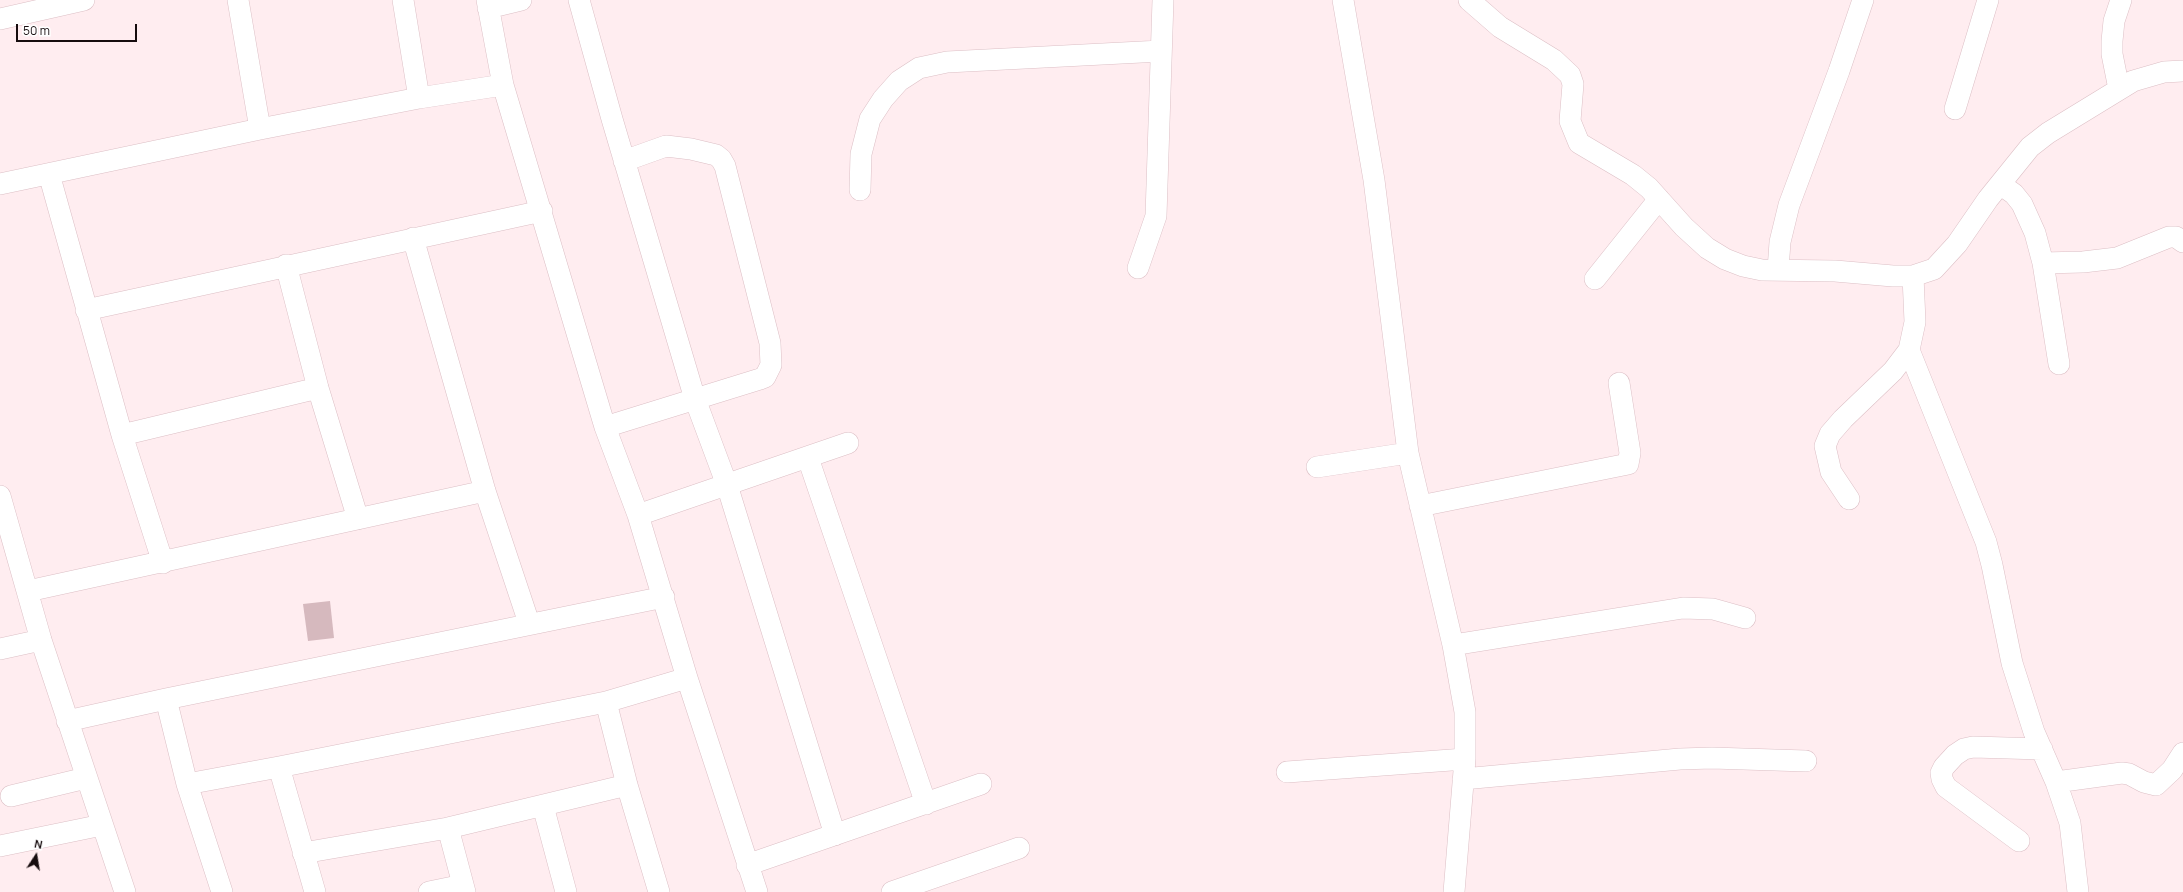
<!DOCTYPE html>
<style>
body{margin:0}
#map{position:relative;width:2183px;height:892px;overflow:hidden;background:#ffedf0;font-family:Manrope,sans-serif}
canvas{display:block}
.north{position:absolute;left:16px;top:836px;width:40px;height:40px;-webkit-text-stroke:3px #fff;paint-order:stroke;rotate:12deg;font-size:11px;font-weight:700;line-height:16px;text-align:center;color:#160c0e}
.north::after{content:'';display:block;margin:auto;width:14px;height:18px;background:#160c0e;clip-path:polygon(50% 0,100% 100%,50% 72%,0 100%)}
.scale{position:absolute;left:16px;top:24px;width:121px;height:18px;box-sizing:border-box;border:2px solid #160c0e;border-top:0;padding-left:5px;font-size:12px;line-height:14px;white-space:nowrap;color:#160c0e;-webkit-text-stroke:3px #fff;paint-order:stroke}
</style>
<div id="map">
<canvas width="2183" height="892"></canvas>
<div class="north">N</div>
<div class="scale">50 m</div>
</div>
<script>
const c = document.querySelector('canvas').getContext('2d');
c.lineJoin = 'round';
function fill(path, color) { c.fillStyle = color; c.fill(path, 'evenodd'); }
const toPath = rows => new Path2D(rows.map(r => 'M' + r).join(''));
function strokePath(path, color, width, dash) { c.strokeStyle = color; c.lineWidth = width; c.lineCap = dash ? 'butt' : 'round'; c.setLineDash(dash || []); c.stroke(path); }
const building = toPath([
 [330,601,334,638,308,641,303,604]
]);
const minor = toPath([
 [238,0,260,129],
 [403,0,419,98],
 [487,0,503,85,605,427,638,515,687,678,757,892],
 [579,0,612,119,695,399,727,485,835,835],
 [1343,0,1374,180,1408,453,1453,645,1465,712,1465,759,1454,892],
 [1469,0,1500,27,1554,60,1570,75,1573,84,1570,121,1579,143,1633,175,1649,188,1684,227,1707,248,1725,259,1743,266,1762,270,1835,271,1893,276,1913,276,1934,269,1957,244,1988,199,2030,147,2048,133,2133,81,2164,72,2183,71],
 [488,8,521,0],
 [0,19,84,0],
 [2119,89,2112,54,2112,41,2114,21,2121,0],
 [1955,109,1988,0],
 [49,174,122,435,163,563],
 [0,184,260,129,419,98,503,85],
 [2000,184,2014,194,2022,204,2035,233,2043,263,2059,364],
 [860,190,861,154,870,119,883,99,899,81,919,68,947,62,1161,51],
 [413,238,485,491,529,623],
 [2043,263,2083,262,2117,258,2169,237,2176,237,2183,242],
 [286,265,318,388,358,519],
 [1138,268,1156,216,1163,0],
 [1778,270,1780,242,1789,205,1839,71,1863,0],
 [1595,279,1659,199],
 [86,310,542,211],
 [1909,350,1986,542,1992,565,2012,663,2034,732,2056,782,2070,823,2078,892],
 [605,427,760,379,765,377,771,365,770,343,725,166,721,159,716,155,691,149,666,146,624,161],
 [122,435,318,388],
 [808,458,926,804],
 [1317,467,1408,453],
 [0,496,41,640,125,892],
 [1849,499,1831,472,1825,446,1830,434,1843,419,1893,371,1909,350,1915,322,1913,276],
 [1420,506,1628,464,1630,453,1619,383],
 [638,515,848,443],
 [28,591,485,491],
 [1453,645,1683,608,1713,609,1745,618],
 [0,649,41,640],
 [166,699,187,784,222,892],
 [606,702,627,785,659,892],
 [67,721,166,699,664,597],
 [279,767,315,892],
 [1287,772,1465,759],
 [1463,779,1680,759,1712,758,1806,761],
 [2056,782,2122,773,2129,774,2144,782,2156,785,2172,770,2183,753],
 [187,784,279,767,606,702,687,678],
 [11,796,86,778],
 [543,806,566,892],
 [448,828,465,892],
 [2019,841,1946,787,1942,779,1941,773,1944,767,1955,755,1964,749,1973,747,2042,749],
 [0,846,102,825],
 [303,853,448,828,627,785],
 [747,865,981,784],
 [429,892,463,885],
 [892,892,1019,848]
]);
fill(building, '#d6b9be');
strokePath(minor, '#dcbfc5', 22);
strokePath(minor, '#fff', 21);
</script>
